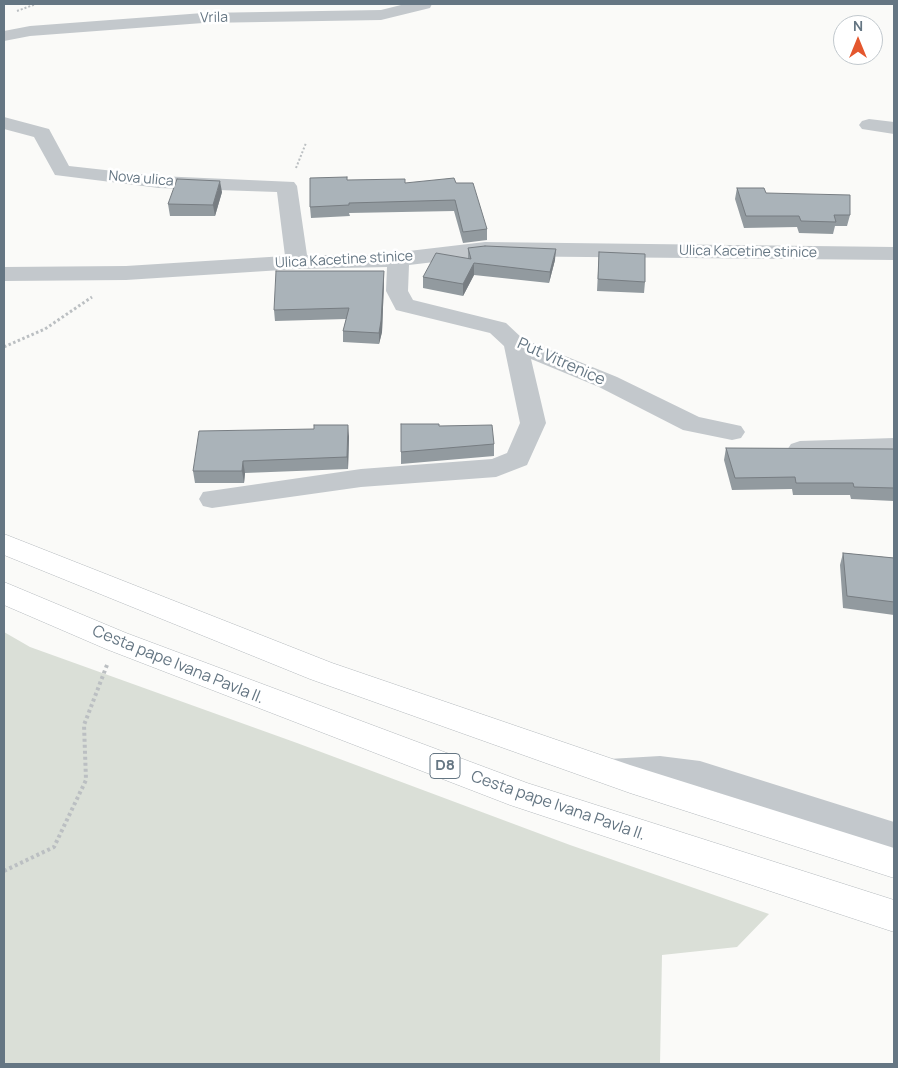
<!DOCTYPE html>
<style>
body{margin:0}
#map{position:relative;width:898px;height:1068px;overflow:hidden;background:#fafaf8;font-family:Manrope,sans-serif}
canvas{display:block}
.frame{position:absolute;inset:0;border:5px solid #657683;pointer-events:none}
.north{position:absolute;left:833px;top:15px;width:50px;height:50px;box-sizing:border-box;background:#fff;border:1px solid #c1c8cd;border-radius:50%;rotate:0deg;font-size:14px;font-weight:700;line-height:20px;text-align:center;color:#657683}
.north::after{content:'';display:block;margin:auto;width:18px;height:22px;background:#e4572e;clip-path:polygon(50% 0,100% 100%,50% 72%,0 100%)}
</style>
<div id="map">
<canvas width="898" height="1068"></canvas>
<div class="frame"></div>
<div class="north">N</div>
</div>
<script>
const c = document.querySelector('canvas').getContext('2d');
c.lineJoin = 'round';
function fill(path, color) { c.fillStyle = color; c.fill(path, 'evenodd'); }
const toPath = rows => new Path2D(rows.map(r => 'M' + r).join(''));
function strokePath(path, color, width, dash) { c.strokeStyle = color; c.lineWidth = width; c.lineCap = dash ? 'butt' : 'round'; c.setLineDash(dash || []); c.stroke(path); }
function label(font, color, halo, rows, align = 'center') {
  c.font = font + ' Manrope,sans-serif'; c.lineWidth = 5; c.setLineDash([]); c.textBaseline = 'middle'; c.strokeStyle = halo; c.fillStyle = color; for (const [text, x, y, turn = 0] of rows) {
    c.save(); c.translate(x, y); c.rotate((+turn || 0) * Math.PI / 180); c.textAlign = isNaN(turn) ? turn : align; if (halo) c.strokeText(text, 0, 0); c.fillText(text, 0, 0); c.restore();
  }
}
const green = toPath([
 [4,632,30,647,297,743,570,845,769,914,737,947,662,955,660,1064,4,1064]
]);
const pathFar2 = toPath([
 [17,11,36,4],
 [296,168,306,143]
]);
const pathFar1 = toPath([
 [4,347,45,329,92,297]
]);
const path = toPath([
 [4,871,54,847,86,780,84,725,107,665]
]);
const minor = toPath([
 [405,4,432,4,430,8,381,20,203,23,30,36,4,41,4,31,30,26,203,13,381,10,405,4],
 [4,117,49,129,69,166,159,176,294,182,297,186,307,255,375,255,485,242,894,247,894,260,485,256,409,265,408,291,413,300,506,323,523,339,617,377,699,417,741,426,745,432,741,438,732,440,683,430,599,387,531,359,546,423,527,465,496,477,361,487,212,508,203,506,199,499,203,492,361,469,492,459,507,453,520,423,504,346,490,333,396,310,386,291,387,267,297,269,126,280,4,281,4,267,126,266,285,256,277,192,159,188,55,175,34,137,4,129,4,117],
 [869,119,894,122,894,134,862,129,859,125,862,121,869,119],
 [894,438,894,455,800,459,791,456,787,450,791,444,800,441,894,438],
 [660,756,700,761,894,822,894,850,700,787,660,782,609,785,598,781,593,772,598,763,609,759,660,756]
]);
const major = toPath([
 [4,534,332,663,630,765,894,848,894,878,630,793,310,679,4,555,4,534],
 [4,582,126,633,527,783,894,900,894,932,510,805,106,649,4,605,4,582]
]);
const wall = toPath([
 [347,180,405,183,456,183,487,229,487,240,463,243,454,211,349,213,350,216,311,218,310,207],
 [737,188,766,193,850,215,847,226,835,226,833,234,799,233,797,227,744,228,735,199],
 [222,192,215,216,170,216,168,204],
 [468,248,555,260,549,283,474,275,463,296,423,288,423,277,468,259],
 [599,252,645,282,644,293,597,291],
 [384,282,382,332,379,344,343,342,343,331,346,319,275,321,274,310],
 [439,426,494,444,494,456,401,464,401,452],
 [349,436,348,469,245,473,244,483,195,483,193,471],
 [726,448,894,449,894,501,851,499,850,495,793,495,792,489,732,490,724,460],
 [843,553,894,558,894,615,843,608,840,565]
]);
const shadedWall = toPath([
 [220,181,222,192,215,216,213,205],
 [556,249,555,260,549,283,550,272],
 [474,263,474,275,463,296,463,284],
 [384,271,384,282,382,332,379,344,379,333],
 [348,425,349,436,348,469,347,457],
 [243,461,245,473,244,483,242,471]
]);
const building = toPath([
 [347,177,347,180,405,179,405,183,454,178,456,183,473,183,487,229,463,232,455,200,349,203,349,205,310,207,310,178,347,177],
 [177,179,220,181,213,205,168,204,177,179],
 [737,188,764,188,766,193,850,195,850,215,834,215,836,222,801,221,799,216,746,216,737,188],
 [485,246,556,249,550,272,474,263,463,284,423,277,436,253,471,259,468,248,485,246],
 [599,252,645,254,645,282,598,279,599,252],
 [276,271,384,271,381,321,379,333,343,331,349,308,274,310,276,271],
 [401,424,439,424,439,426,492,425,494,444,401,452,401,424],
 [314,425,348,425,347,457,243,461,242,471,193,471,199,431,314,429,314,425],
 [726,448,894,449,894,488,854,487,853,483,796,483,795,477,735,478,726,448],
 [843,553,894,558,894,602,847,596,843,553]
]);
const farStreetnames = [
 ["Vrila",214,18,-1],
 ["Nova ulica",141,179,5],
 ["Ulica Kacetine stinice",748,252,1],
 ["Ulica Kacetine stinice",344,260,-3]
];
const shields = [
 [445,766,30]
];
const shieldNames = [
 ["D8",445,766]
];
const streetNames = [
 ["Put Vitrenice",561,362,24],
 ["Cesta pape Ivana Pavla II.",178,665,22],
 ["Cesta pape Ivana Pavla II.",558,806,19]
];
fill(green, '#dadfd7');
strokePath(major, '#b5babe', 1);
strokePath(pathFar2, '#bbbfc2', 2, [2, 2]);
strokePath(pathFar1, '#bbbfc2', 3, [2.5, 2.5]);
strokePath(path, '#bbbfc2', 4, [3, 3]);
fill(minor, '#c3c8cc');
fill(major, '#fff');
fill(wall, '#929a9f');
fill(shadedWall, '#777d82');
fill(building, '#aab3b9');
strokePath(building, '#777d82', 1);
label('14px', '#657683', '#fff', farStreetnames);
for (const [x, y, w] of shields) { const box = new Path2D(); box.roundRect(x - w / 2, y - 12.5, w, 25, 4); c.fillStyle = '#fff'; c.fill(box); strokePath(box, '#657683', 1); }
label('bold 15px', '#657683', null, shieldNames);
label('16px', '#657683', '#fff', streetNames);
</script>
